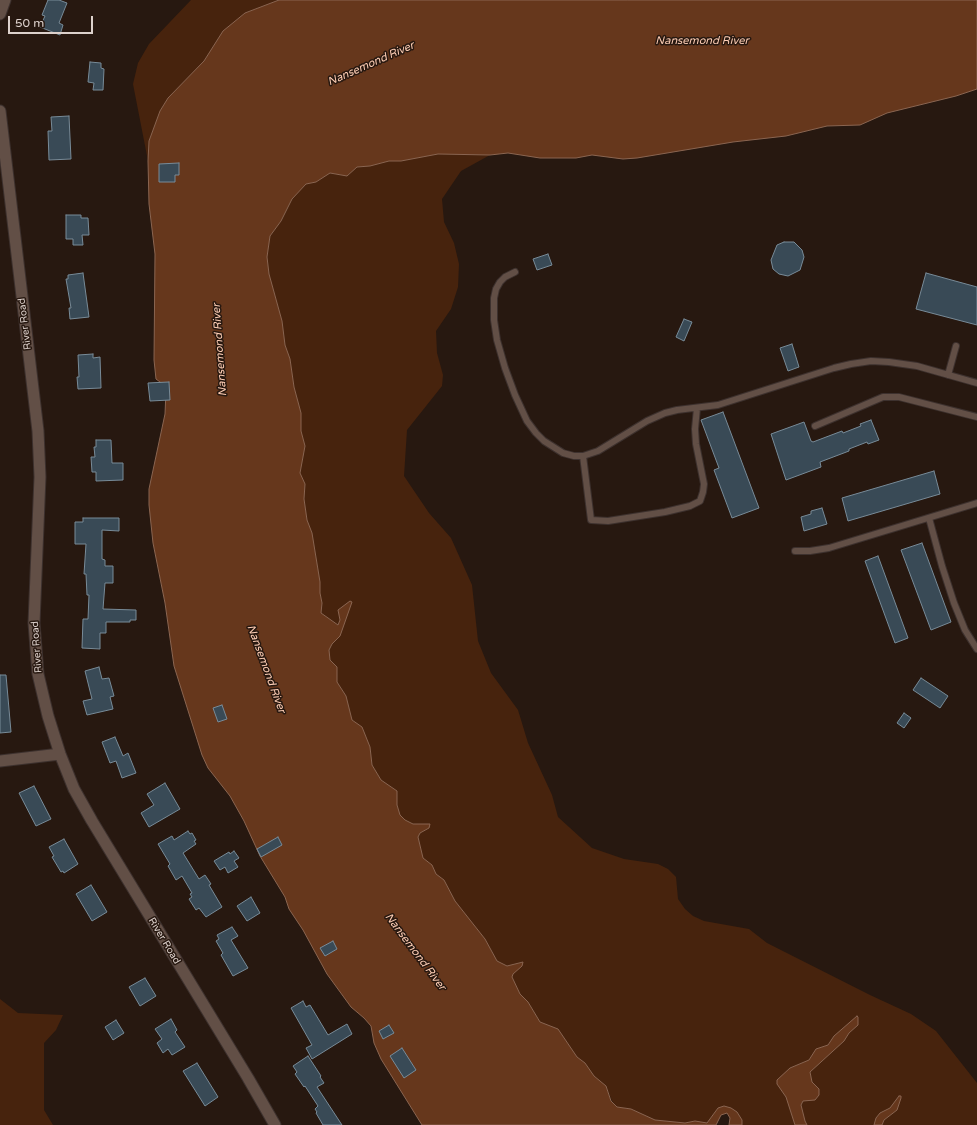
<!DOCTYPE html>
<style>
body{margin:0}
#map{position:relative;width:977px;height:1125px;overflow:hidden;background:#271810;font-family:"Varela Round",sans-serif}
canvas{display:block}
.scale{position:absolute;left:8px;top:16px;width:85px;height:18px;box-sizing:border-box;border:2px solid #ddd1cc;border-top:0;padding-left:5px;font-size:12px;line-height:14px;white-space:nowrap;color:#ddd1cc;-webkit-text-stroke:3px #271810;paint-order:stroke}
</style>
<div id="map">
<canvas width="977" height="1125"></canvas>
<div class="scale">50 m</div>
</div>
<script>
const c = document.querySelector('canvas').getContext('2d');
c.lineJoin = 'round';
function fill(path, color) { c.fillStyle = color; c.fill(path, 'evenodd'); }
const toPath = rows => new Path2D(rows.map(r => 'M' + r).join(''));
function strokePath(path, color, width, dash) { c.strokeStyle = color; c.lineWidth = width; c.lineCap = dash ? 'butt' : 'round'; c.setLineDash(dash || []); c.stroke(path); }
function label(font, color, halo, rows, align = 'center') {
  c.font = font + ' "Varela Round",sans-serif'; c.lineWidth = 3; c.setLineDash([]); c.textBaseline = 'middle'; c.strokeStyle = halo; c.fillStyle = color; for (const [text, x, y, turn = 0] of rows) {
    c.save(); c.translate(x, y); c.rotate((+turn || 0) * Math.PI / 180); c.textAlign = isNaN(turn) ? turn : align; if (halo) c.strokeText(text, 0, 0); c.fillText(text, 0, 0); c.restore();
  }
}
const green = toPath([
 [191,0,279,0,245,13,224,31,204,61,168,98,160,111,149,141,148,161,133,84,138,63,149,44],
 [438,154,490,155,461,171,442,199,444,222,454,243,459,264,458,287,451,309,436,331,437,353,443,375,442,386,407,430,404,476,429,513,451,538,472,585,478,641,491,673,518,710,528,743,552,795,558,817,592,848,624,859,658,864,668,869,676,877,678,899,685,909,693,916,704,921,749,929,767,943,870,995,911,1014,936,1031,977,1083,977,1125,882,1125,884,1120,897,1110,890,1108,880,1113,876,1118,874,1125,807,1125,805,1121,801,1105,803,1101,819,1095,819,1089,812,1082,810,1072,844,1041,849,1033,858,1025,857,1017,834,1036,828,1045,817,1049,809,1060,790,1068,777,1084,786,1096,795,1125,742,1125,742,1120,718,1108,707,1123,695,1121,685,1123,655,1120,631,1109,617,1107,612,1101,606,1086,594,1076,585,1063,577,1057,558,1030,540,1022,528,1002,520,994,512,977,513,974,521,966,522,962,507,966,497,961,485,939,455,901,444,880,436,874,432,865,423,858,418,837,420,833,429,828,413,824,405,820,400,815,397,805,397,791,381,780,372,765,370,747,362,728,352,720,346,696,337,682,337,667,330,660,329,650,332,644,340,636,340,620,338,625,321,613,322,603,320,593,320,582,312,533,307,520,304,499,305,484,300,473,305,446,301,431,301,413,294,387,290,359,285,345,282,321,269,274,267,257,270,236,281,221,292,199,306,183,316,182,330,173,347,176,357,167,370,166,389,161,401,161],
 [0,999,18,1013,63,1015,56,1030,44,1043,44,1110,53,1125,0,1125]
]);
const water = toPath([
 [279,0,977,0,977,89,956,96,887,113,860,125,827,126,786,136,733,142,637,158,623,159,592,155,576,158,540,158,508,153,490,155,438,154,401,161,389,161,370,166,357,167,347,176,330,173,316,182,306,184,292,199,281,221,270,236,267,257,269,274,282,321,285,345,290,359,294,387,301,413,301,431,305,446,300,473,305,484,304,499,307,520,312,533,320,582,320,593,322,603,321,613,338,625,340,620,338,610,350,601,352,602,340,636,332,644,329,650,330,660,337,667,337,682,346,696,352,720,362,727,370,747,372,765,381,780,397,791,397,805,400,815,405,820,413,824,430,824,429,828,420,833,418,837,423,858,432,865,436,874,444,880,455,901,485,939,497,961,507,966,523,962,522,966,513,974,512,977,520,994,528,1002,540,1022,558,1029,577,1057,585,1063,594,1076,606,1086,611,1101,617,1107,631,1109,655,1120,685,1123,695,1121,707,1123,718,1108,724,1106,731,1108,737,1112,742,1120,742,1125,729,1125,730,1118,727,1113,721,1115,716,1125,422,1125,381,1059,374,1043,371,1026,364,1018,351,1007,327,974,303,930,289,909,285,897,260,856,244,821,230,796,208,768,202,755,174,666,165,603,153,543,149,505,149,489,165,414,166,391,164,385,156,379,154,360,155,254,149,204,148,161,149,141,160,111,168,98,204,61,223,31,245,13,279,0],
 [857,1016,858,1017,858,1025,849,1033,844,1041,810,1072,812,1082,819,1089,819,1095,815,1100,803,1101,801,1105,805,1121,807,1125,795,1125,786,1097,777,1084,777,1080,790,1068,809,1060,816,1049,828,1045,834,1036,857,1016],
 [899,1096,901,1096,901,1098,897,1110,884,1120,882,1125,874,1125,876,1118,880,1113,890,1108,899,1096]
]);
const building = toPath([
 [48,0,59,0,67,3,59,23,63,25,60,35,40,27,45,16,42,15,48,0],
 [90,62,101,63,101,68,104,69,103,90,93,90,94,83,88,82,90,62],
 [69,116,71,159,49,160,48,131,52,131,51,117,69,116],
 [179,163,179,175,175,175,175,182,159,182,159,164,179,163],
 [66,215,81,215,81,218,88,218,89,235,82,235,83,245,73,245,73,239,66,239,66,215],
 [784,242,794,242,802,250,804,257,800,270,788,276,779,274,773,269,771,260,777,245,784,242],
 [548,254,552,265,537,270,533,259,548,254],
 [83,273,89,317,70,319,69,308,71,308,66,279,68,279,68,275,83,273],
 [926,273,977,287,977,325,916,309,926,273],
 [684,319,692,322,684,341,676,337,684,319],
 [792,344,799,367,788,371,780,348,792,344],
 [93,354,93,358,100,357,101,388,78,389,77,377,79,377,78,355,93,354],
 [169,382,170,400,150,401,148,383,169,382],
 [723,412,759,508,732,518,714,470,719,468,701,420,723,412],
 [871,420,879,440,868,444,867,442,849,449,849,451,820,462,821,467,786,480,771,434,804,422,811,441,813,442,842,431,843,433,861,426,860,424,871,420],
 [96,440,111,440,112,463,123,463,123,480,96,481,96,472,92,472,91,457,95,457,94,447,96,447,96,440],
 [934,471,940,494,848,521,842,498,934,471],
 [822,508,827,524,804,531,801,517,811,514,811,511,822,508],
 [83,518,119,518,119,531,102,530,102,559,105,560,105,566,113,566,113,583,105,583,103,609,136,610,136,620,130,620,130,622,106,622,106,633,100,633,100,649,82,648,83,619,88,619,89,595,87,595,86,574,84,574,86,544,75,544,75,522,83,522,83,518],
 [922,543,951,622,931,630,901,550,922,543],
 [878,556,908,638,895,643,865,561,878,556],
 [99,667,102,679,109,678,114,696,110,697,113,709,87,715,83,701,92,699,85,671,99,667],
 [0,675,6,675,11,732,0,733,0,675],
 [921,678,948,696,940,708,913,690,921,678],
 [222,705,227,719,218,722,213,708,222,705],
 [904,713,911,718,904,728,897,723,904,713],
 [115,737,123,756,128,753,136,773,122,778,116,761,110,763,102,742,115,737],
 [165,783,180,809,149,827,141,813,154,805,147,794,165,783],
 [34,786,51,819,36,826,19,793,34,786],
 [188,831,190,834,192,833,196,840,194,841,196,844,183,853,199,879,205,875,211,884,209,885,222,907,206,917,199,908,196,910,189,899,192,897,190,894,192,893,182,876,176,880,168,866,170,864,158,844,172,836,174,840,188,831],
 [278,837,282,845,261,857,257,849,278,837],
 [64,839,78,864,64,873,63,871,61,872,52,857,54,856,49,847,64,839],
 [234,851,239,858,234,861,238,867,228,873,225,867,220,870,214,861,229,852,230,854,234,851],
 [91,885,107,912,92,921,76,894,91,885],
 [251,897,260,913,247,921,237,906,251,897],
 [232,927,238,936,231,940,248,968,233,976,221,955,223,953,216,941,219,939,217,935,232,927],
 [333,941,337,949,325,956,320,948,333,941],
 [145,978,156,996,140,1006,129,987,145,978],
 [303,1001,306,1007,310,1005,328,1035,347,1024,352,1034,312,1059,306,1048,312,1045,291,1008,303,1001],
 [171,1019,177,1030,175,1032,185,1047,172,1055,168,1049,163,1053,157,1043,162,1039,155,1029,171,1019],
 [116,1020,124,1033,113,1040,105,1027,116,1020],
 [389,1025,394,1033,383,1039,379,1031,389,1025],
 [402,1048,416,1070,404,1078,390,1056,402,1048],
 [308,1056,321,1076,320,1077,324,1083,317,1087,342,1125,323,1125,316,1113,317,1112,315,1109,318,1106,305,1086,304,1087,295,1074,297,1072,293,1066,308,1056],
 [197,1063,218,1097,205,1106,183,1071,197,1063]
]);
const service = toPath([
 [515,272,505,277,500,282,496,289,494,298,494,320,497,340,505,368,515,395,527,421,536,433,544,441,563,453,574,456,583,456],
 [948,375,956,346],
 [697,408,695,429,696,444,704,484,703,492,700,501,690,506,665,512,608,521,591,520,583,456,598,451,647,421,665,413,677,410,718,405,834,368,851,364,871,361,889,362,917,366,977,383],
 [815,426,883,397,899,397,977,417],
 [929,518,942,566,954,603,965,630,977,649],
 [795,551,810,551,829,548,977,503]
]);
const minor = toPath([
 [0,14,5,0],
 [0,111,38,431,40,477,34,623,38,674,48,716,60,754,74,789,92,821,248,1078,275,1125],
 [0,761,60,754]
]);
const streetNames = [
 ["River Road",25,324,-97],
 ["River Road",37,647,-94],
 ["River Road",164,941,59]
];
const waterNames = [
 ["Nansemond River",702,41],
 ["Nansemond River",371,64,-24],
 ["Nansemond River",220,350,-94],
 ["Nansemond River",266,669,70],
 ["Nansemond River",415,952,53]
];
fill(green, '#47230d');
fill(water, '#66371c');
strokePath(water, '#8a6551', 1);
fill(building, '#394a56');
strokePath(building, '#788b98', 1);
strokePath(service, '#3d312e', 8);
strokePath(minor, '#3d312e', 13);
strokePath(service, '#624f46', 6);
strokePath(minor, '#624f46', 11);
label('10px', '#ddd1cc', '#271810', streetNames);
label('italic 11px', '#fdcdb4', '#271810', waterNames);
</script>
